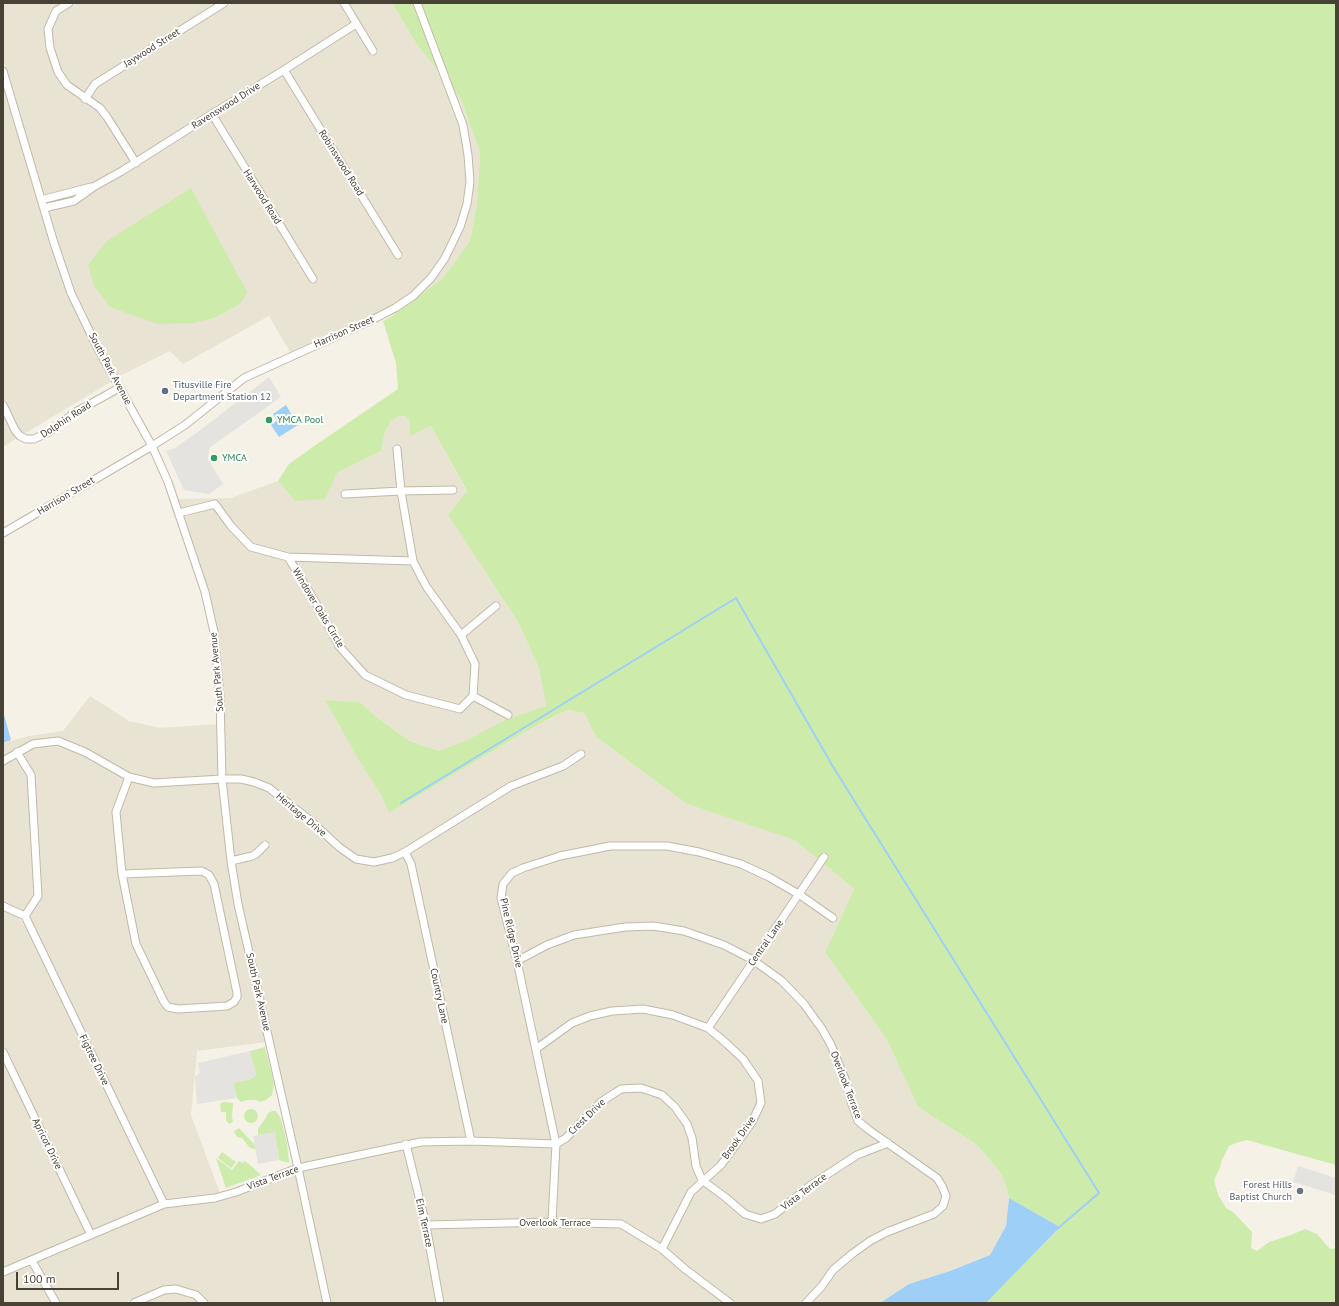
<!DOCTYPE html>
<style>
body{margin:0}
#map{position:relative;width:1339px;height:1306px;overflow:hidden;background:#f5f1e6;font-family:"PT Sans",sans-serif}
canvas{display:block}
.frame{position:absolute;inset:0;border:4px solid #484135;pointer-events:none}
.scale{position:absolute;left:16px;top:1272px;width:103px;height:18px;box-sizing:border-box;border:2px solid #484135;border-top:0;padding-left:5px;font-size:12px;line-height:14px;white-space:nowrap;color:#484135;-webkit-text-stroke:3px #fff;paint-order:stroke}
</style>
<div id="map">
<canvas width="1339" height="1306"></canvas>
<div class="frame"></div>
<div class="scale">100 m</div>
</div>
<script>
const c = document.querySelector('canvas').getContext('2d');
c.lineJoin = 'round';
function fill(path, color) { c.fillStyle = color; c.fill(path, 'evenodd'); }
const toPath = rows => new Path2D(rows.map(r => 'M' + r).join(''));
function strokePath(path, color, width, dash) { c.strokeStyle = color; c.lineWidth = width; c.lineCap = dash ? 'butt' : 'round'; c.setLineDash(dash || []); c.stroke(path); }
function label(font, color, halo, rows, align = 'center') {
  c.font = font + ' "PT Sans",sans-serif'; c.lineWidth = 4; c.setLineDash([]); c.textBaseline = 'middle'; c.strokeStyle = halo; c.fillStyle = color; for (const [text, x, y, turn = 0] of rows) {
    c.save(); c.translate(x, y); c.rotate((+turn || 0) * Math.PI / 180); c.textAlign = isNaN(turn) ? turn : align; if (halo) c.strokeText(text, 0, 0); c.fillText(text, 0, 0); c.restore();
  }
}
const residential = toPath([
 [3,3,61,3,52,9,44,29,46,49,55,74,65,88,86,104,98,111,105,119,131,161,93,183,44,195,3,58],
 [76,3,217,3,93,81,84,93,70,82,61,70,53,47,52,30,59,14],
 [232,3,339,3,351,23,137,157,110,114,102,104,90,98,97,87],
 [348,3,392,3,417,45,438,71,459,126,465,155,466,181,464,203,457,226,442,256,428,275,411,293,393,304,370,316,290,352,269,316,183,364,170,351,118,377,100,345,75,291,57,242,48,211,77,204,97,190,124,175,211,120,312,284,318,281,217,116,283,76,397,260,403,257,289,72,355,29,372,56,378,52],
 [237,306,214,318,195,323,174,323],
 [3,83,50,244,68,294,112,381,24,434,19,428,3,398],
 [452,88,461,99,480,153,477,204,470,241,443,278,418,297,433,281,448,260,463,229,471,206,473,183,472,154,466,125],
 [3,413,17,438,3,447],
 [399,416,405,416,410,421,410,436,431,426,467,492,448,515,518,622,539,668,546,706,510,718,512,713,477,694,479,662,466,636,501,607,496,601,461,630,429,584,417,560,406,494,457,493,456,486,405,487,400,445,393,445,398,487,341,490,343,498,399,495,409,557,290,554,289,552,287,553,253,543,233,524,218,502,214,500,181,508,178,499,231,498,278,481,295,501,337,473,381,451,385,431,391,421],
 [214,508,228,529,249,549,286,561,317,612,336,648,364,678,405,699,459,713,462,712,474,700,508,719,501,722,467,740,439,751,410,741,375,716,360,702,326,700,381,795,389,813,523,733,568,710,584,713,596,737,687,804,794,840,818,859,798,890,770,873,742,861,700,848,667,843,609,842,558,852,521,865,509,870,499,883,497,899,514,962,552,1140,474,1138,414,864,410,854,512,789,565,769,586,755,581,749,562,762,509,782,404,848,391,854,374,858,357,855,341,844,313,818,271,785,254,778,241,775,225,776,224,698,217,632,209,591,184,516],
 [294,561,411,565,423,588,458,637,472,664,469,694,458,705,407,692,367,672,342,644,323,609],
 [90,696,129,721,160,728,217,724,218,776,154,779,130,773,86,749,57,738,33,740,3,756,3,743,29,736,63,731],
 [58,745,84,756,124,778,112,811,119,878,132,944,160,1003,163,1007,170,1012,179,1013,229,1010,236,1006,240,999,241,993,239,985,217,884,212,873,203,867,125,870,120,813,131,781,155,787,218,783,227,858,234,904,266,1042,197,1051,191,1115,220,1193,166,1199,29,917,42,897,35,776,22,754,35,747],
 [16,757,28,776,34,895,23,912,3,902,3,765],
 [226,783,241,783,253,785,268,792,309,824,338,851,355,862,374,865,393,862,404,857,407,865,466,1138,421,1138,408,1140,301,1164,242,904,235,865,254,860,259,857,270,845,264,839,251,853,234,857],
 [611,850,667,850,699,856,740,868,768,880,794,896,752,955,725,941,684,927,652,922,624,923,573,931,546,941,520,955,505,898,506,886,514,876,561,860],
 [824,864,854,889,825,952,887,1040,918,1107,977,1145,999,1171,1005,1182,1009,1198,1006,1226,990,1255,950,1271,909,1284,880,1303,812,1303,825,1289,836,1273,872,1244,889,1235,937,1217,946,1207,949,1195,945,1184,938,1175,861,1119,824,1027,807,1001,784,978,759,959,801,900,835,924,838,917,805,894],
 [202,875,208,879,210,885,233,996,231,1000,226,1002,178,1006,171,1005,167,1000,139,943,126,877],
 [3,910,19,918,27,930,159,1201,92,1230,3,1044],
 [626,930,653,930,683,935,723,948,748,961,706,1024,673,1011,643,1006,611,1008,589,1012,571,1020,539,1042,522,963,549,948,575,939],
 [755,965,780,984,802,1006,819,1031,828,1047,841,1080,847,1101,855,1122,880,1142,855,1152,809,1182,773,1211,760,1215,746,1210,728,1194,708,1180,755,1125,764,1105,761,1081,713,1028],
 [643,1013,672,1019,706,1032,724,1046,740,1062,754,1082,757,1102,749,1120,718,1162,703,1174,699,1165,695,1138,690,1122,677,1105,664,1092,641,1084,620,1085,599,1099,563,1135,558,1138,540,1050,574,1027,592,1020,613,1015],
 [3,1061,86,1233,3,1268],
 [641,1092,661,1098,672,1110,684,1126,688,1138,692,1166,698,1179,688,1190,660,1244,621,1220,556,1219,560,1146,568,1141,603,1105,622,1093],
 [472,1145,552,1147,549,1219,428,1221,410,1148,422,1146],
 [888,1147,934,1181,939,1187,942,1195,939,1204,932,1211,886,1228,867,1238,831,1267,819,1283,808,1296,800,1303,736,1303,687,1266,666,1248,694,1194,703,1185,723,1200,744,1217,762,1222,777,1217,814,1189,859,1159],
 [403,1149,422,1225,436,1303,331,1303,302,1171],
 [296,1174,323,1303,209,1303,198,1292,176,1285,163,1287,124,1303,60,1303,37,1263,165,1207,217,1202,237,1196],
 [552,1226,565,1228,582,1226,620,1228,660,1252,683,1272,724,1303,444,1303,430,1229],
 [30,1266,52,1303,3,1303,3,1276],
 [176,1293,195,1298,200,1303,144,1303,166,1294]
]);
const green = toPath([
 [392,3,413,3,438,71,417,45],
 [420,3,1336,3,1336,1165,1247,1140,1236,1143,1229,1146,1222,1160,1219,1170,1214,1180,1218,1195,1226,1208,1233,1212,1252,1232,1251,1248,1257,1251,1269,1242,1291,1235,1305,1229,1317,1234,1330,1249,1336,1248,1336,1303,986,1303,1060,1227,1009,1198,1005,1182,999,1171,977,1145,918,1107,887,1040,825,952,854,889,824,864,829,856,823,852,818,859,794,840,687,804,596,737,584,713,568,710,553,717,523,733,389,813,381,795,357,757,325,700,360,702,375,716,410,741,439,751,467,740,501,722,508,719,510,720,510,718,546,706,539,668,518,622,448,515,467,491,431,426,410,436,410,421,405,416,399,416,391,421,385,431,381,451,337,473,325,499,295,501,278,481,289,464,317,444,398,389,396,363,383,321,392,316,443,278,470,241,477,204,480,153,461,99,452,88],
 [191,188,247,292,243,300,237,306,214,318,195,323,157,324,110,307,94,286,88,265,107,241],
 [265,1047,274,1083,272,1095,266,1100,260,1102,256,1100,247,1100,241,1102,237,1098,233,1083,251,1079,256,1075,250,1051],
 [222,1102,233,1103,232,1116,233,1122,229,1124,226,1120,226,1112,221,1112,220,1105],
 '244 1116a7 7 0 1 1 14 0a7 7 0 1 1-14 0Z',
 [272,1111,276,1111,281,1119,287,1143,289,1163,279,1160,275,1133,258,1135,258,1129,265,1119,268,1113],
 [239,1128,255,1145,255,1149,250,1148,242,1138,237,1137,234,1131],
 [222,1152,236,1162,231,1168,218,1158],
 [216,1158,232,1170,239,1161,243,1163,244,1161,249,1164,261,1175,226,1188]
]);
const parking = toPath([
 [269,377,281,397,209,448,208,459,223,484,209,494,184,490,166,451,175,448,203,428],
 [250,1051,256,1075,251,1079,233,1083,237,1098,197,1104,195,1077,200,1072,198,1063],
 [275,1132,279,1160,258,1164,253,1136],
 [1298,1166,1336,1178,1336,1195,1293,1182]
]);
const water = toPath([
 [286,405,298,425,279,437,271,425,277,421,273,414],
 [3,711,11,740,3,743],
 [1009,1198,1060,1227,986,1303,880,1303,909,1284,950,1271,990,1255,1006,1226]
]);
const stream = toPath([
 [401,803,736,598,832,765,1099,1193,1057,1229]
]);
const minor = toPath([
 [69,3,56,11,48,29,50,48,58,72,67,85,100,108,107,117,136,163],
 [344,3,373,51],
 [284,70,398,255],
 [3,71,54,243,71,293,97,347,152,446,168,482,205,592,214,632,220,697,222,779,231,861,238,904,298,1168,327,1303],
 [85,99,95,84,224,3],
 [212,114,313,279],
 [41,200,91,187],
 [44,208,74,201,95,186,122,171,212,114,284,70,356,24],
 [3,405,15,430,20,436,26,439,34,439,49,432,74,413,119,388],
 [397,449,401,491,413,561],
 [345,494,401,491,453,490],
 [179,513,215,504,231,526,251,547,288,557,413,561,426,586,461,635,475,664,473,696,460,709,406,695,365,675,339,646,320,610,288,557],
 [3,533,152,446,185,425,244,378,372,320,395,308,413,296,431,278,445,258,460,227,467,204,470,182,468,155,463,125,417,3],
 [461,635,496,606],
 [473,696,508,715],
 [3,761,33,744,58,741,85,752,129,777,154,783,222,779,241,779,254,782,269,788,311,821,339,847,356,859,374,862,392,858,405,852,511,786,563,766,581,754],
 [405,852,411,864,471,1141],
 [231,861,252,856,256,854,265,845],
 [122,874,202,871,209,875,214,884,237,993,237,997,234,1002,227,1006,178,1009,168,1007,164,1002,136,944,122,874,116,812,129,777],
 [3,906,25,916,38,896,31,775,17,752],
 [25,916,164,1204],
 [517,961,547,945,574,935,625,927,653,926,684,931,724,945,753,960,782,981,804,1004,822,1029,831,1045,845,1079,851,1101,858,1121,869,1130,937,1178,942,1186,946,1196,943,1206,934,1214,887,1232,870,1241,852,1254,833,1270,822,1286,806,1303],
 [708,1028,824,857],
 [536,1049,572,1023,590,1016,612,1011,643,1009,673,1015,708,1028,726,1043,743,1059,758,1081,761,1103,752,1122,721,1165,691,1192,662,1249],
 [3,1052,91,1235],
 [406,1144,426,1225,440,1303],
 [552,1222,556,1144,566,1138,601,1102,621,1089,641,1088,662,1095,675,1107,687,1124,692,1138,696,1166,702,1180,725,1197,745,1214,761,1219,775,1214,811,1185,857,1155,888,1143],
 [426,1225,552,1222,565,1224,581,1223,621,1224,662,1249,685,1269,730,1303],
 [32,1261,56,1303],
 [3,1272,164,1204,215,1198,236,1192,298,1168,421,1142,471,1141,556,1144,517,961,501,898,503,884,512,873,523,868,560,856,610,846,667,846,699,852,741,864,769,877,800,895,833,918],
 [134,1303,164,1290,176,1289,196,1295,204,1303]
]);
const markers = [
 [165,391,4,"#5c6f8a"],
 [269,420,4,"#2e9e5b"],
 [214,458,4,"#2e9e5b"],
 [1300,1191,4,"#6b7280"]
];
const streetNames = [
 ["Jaywood Street",152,48,-32],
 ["Ravenswood Drive",226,106,-32],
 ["Robinswood Road",341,163,58],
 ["Harwood Road",262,197,58],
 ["Harrison Street",344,332,-24],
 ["South Park Avenue",110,369,62],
 ["Dolphin Road",66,420,-33],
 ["Harrison Street",66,496,-31],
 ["Windover Oaks Circle",318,608,59],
 ["South Park Avenue",217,672,-95],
 ["Heritage Drive",301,815,40],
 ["Pine Ridge Drive",511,933,77],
 ["Central Lane",766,943,-55],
 ["South Park Avenue",258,992,77],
 ["Country Lane",439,996,78],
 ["Figtree Drive",94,1060,64],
 ["Overlook Terrace",846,1085,69],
 ["Crest Drive",587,1117,-44],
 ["Brook Drive",739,1138,-55],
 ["Apricot Drive",47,1144,64],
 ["Vista Terrace",273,1178,-20],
 ["Vista Terrace",804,1192,-37],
 ["Elm Terrace",424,1223,78],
 ["Overlook Terrace",555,1223]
];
const serviceNames = [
 ["Titusville Fire",173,385],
 ["Department Station 12",173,397]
];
const leisureNames = [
 ["YMCA Pool",277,420],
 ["YMCA",222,458]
];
const worshipNames = [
 ["Forest Hills",1292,1185],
 ["Baptist Church",1292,1197]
];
fill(residential, '#e9e3d4');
fill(green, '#cdecac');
fill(parking, '#e5e3df');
fill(water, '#9ecff6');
strokePath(stream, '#9ecff6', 2);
strokePath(minor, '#c1b9a8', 9);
strokePath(minor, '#fff', 7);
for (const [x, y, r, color] of markers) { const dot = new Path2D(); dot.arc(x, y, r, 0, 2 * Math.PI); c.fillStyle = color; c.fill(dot); strokePath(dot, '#fff', 1.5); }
label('10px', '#484135', '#fff', streetNames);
label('10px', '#4e5e75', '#fff', serviceNames, 'left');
label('10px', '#27864d', '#fff', leisureNames, 'left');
label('10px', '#5b616d', '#fff', worshipNames, 'right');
</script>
